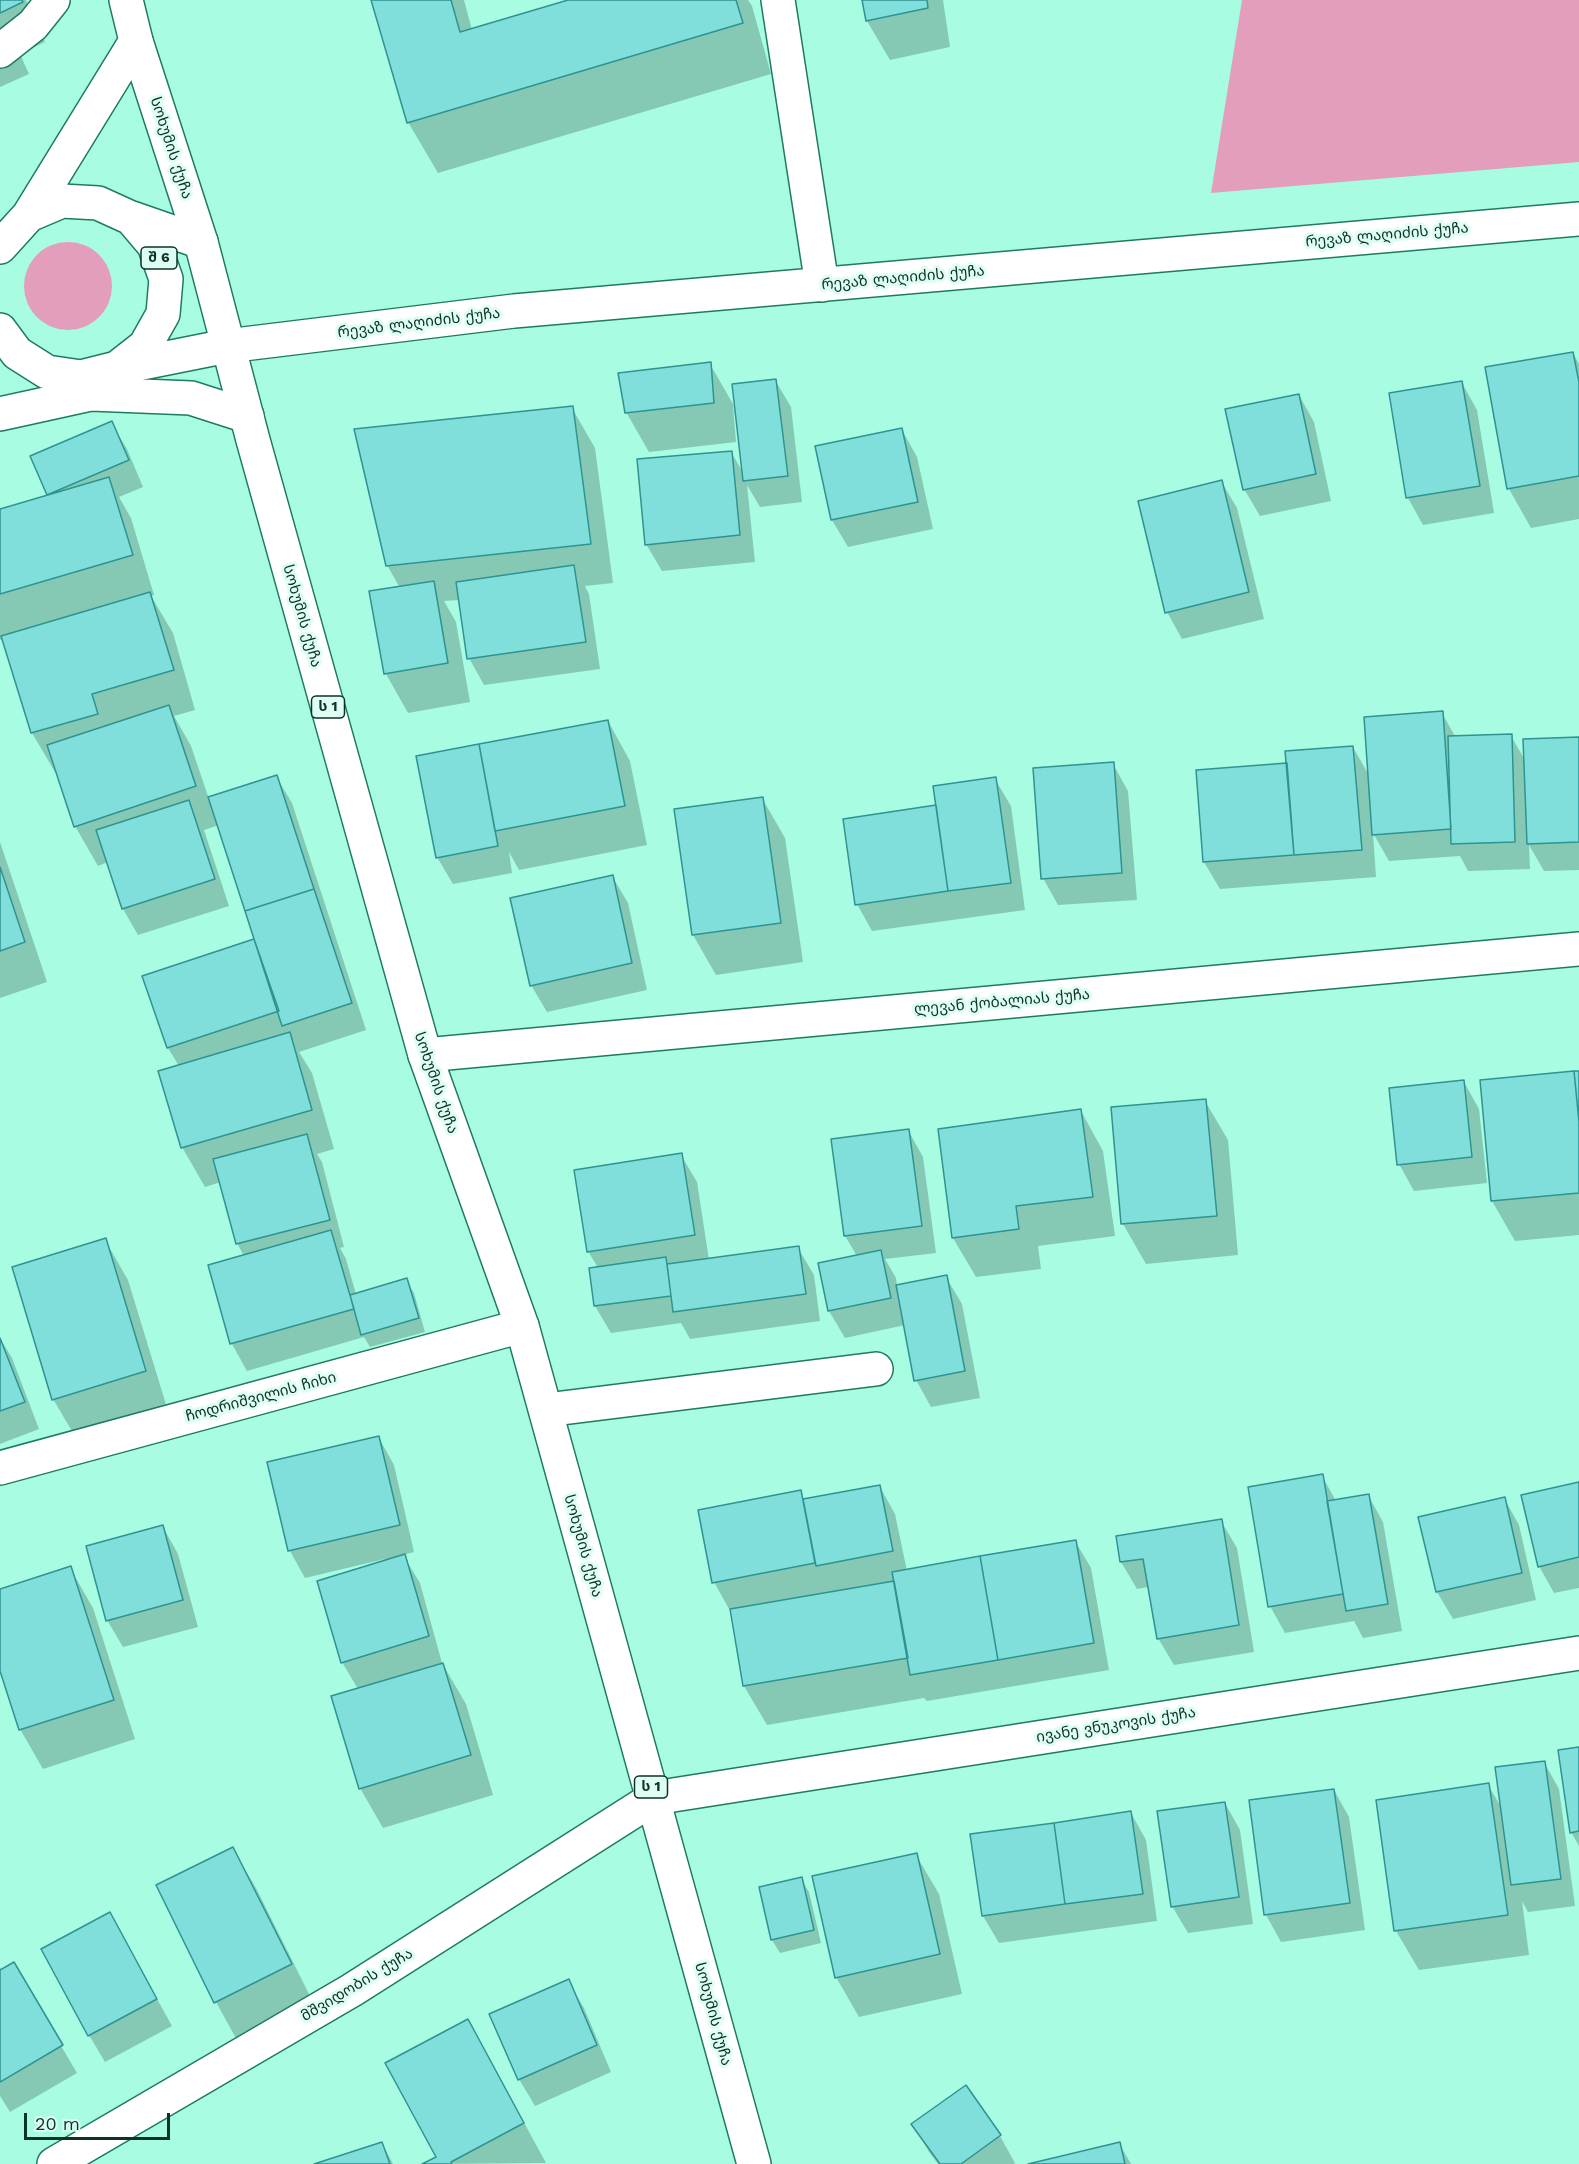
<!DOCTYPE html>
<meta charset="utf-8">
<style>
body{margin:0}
#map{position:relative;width:1579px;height:2164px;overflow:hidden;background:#a7fce2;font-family:"Work Sans",sans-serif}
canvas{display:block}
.scale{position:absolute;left:24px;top:2113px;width:146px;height:27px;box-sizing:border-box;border:3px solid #0d3228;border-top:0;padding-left:8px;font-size:18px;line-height:21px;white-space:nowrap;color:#0d3228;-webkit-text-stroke:4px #defef3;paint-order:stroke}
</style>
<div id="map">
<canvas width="1579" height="2164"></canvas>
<div class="scale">20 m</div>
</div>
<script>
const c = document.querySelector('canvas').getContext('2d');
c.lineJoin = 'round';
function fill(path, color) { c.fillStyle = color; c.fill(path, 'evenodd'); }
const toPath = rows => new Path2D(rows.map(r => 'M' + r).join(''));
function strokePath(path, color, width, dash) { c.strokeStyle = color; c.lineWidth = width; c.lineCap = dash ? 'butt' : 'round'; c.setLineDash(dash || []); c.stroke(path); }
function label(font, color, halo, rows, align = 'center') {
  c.font = font + ' "Work Sans","Noto Sans Georgian",sans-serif'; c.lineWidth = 6; c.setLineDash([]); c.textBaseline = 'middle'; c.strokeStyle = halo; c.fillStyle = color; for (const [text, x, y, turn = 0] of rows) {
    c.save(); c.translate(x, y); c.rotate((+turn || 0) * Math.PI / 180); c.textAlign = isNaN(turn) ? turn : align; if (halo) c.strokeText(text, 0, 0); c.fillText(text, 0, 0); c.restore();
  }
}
const green = toPath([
 [1242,0,1579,0,1579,162,1211,193],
 '24 286a44 44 0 1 1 88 0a44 44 0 1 1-88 0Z'
]);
const shadow = toPath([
 [0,0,26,0,45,42,20,54,29,74,0,87],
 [372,0,464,0,472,30,573,0,748,0,752,6,771,74,438,173,408,122],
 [864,0,943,0,950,47,890,60,867,21],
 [1573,353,1579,364,1579,519,1531,528,1509,489],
 [710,364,733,404,736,442,649,452,626,412],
 [775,380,791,407,802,502,760,507,747,485,755,562,662,571,646,544,731,452,744,474],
 [1462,383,1477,410,1494,513,1423,525,1408,498],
 [1299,395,1314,422,1331,501,1260,516,1244,489],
 [572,408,595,448,613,583,585,586,589,594,600,669,484,685,469,658,460,600,444,601,456,622,470,702,408,713,386,674,400,588,387,565],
 [111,423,127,449,143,487,119,497,131,518,154,595,151,596,173,633,195,710,174,716,191,746,209,799,276,776,292,803,366,1030,299,1052,312,1073,334,1149,317,1154,322,1162,344,1247,340,1248,346,1259,356,1294,406,1280,414,1293,425,1332,370,1347,364,1337,247,1371,232,1344,210,1266,244,1256,237,1243,221,1182,205,1187,182,1147,179,1066,168,1048,256,940,219,825,204,830,229,906,138,935,123,909,108,862,98,866,75,826,57,772,55,772,32,733,3,639,0,640,0,510,49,496,32,457],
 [902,430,917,457,933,529,848,547,832,520],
 [1221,481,1237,508,1264,619,1182,639,1167,612],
 [1442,713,1456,738,1511,736,1525,760,1579,738,1579,870,1544,871,1529,845,1530,869,1468,871,1460,856,1389,861,1373,833,1376,877,1220,889,1204,862,1289,764,1353,747,1370,777],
 [608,721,630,761,647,845,519,870,509,852,512,873,453,884,437,857],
 [1113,764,1128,791,1137,900,1058,905,1043,878],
 [995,779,1011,806,1025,910,872,931,857,904,937,807],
 [762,798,785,838,803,962,716,975,693,935,676,811],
 [0,842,47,982,0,998],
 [612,876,628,903,647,990,547,1012,531,985],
 [1579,1072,1579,1235,1515,1241,1492,1201,1481,1081],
 [1464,1082,1479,1109,1487,1183,1414,1191,1399,1164],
 [1205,1101,1228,1140,1238,1255,1146,1264,1123,1224,1113,1109],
 [1081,1111,1103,1151,1115,1236,1038,1246,1041,1269,976,1277,953,1238],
 [908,1130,923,1157,936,1253,885,1259,896,1278,897,1286,946,1277,962,1304,980,1398,931,1407,916,1380,905,1325,845,1338,829,1311,857,1256,845,1236],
 [681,1155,697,1182,709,1260,798,1248,814,1275,820,1321,690,1339,681,1323,611,1333,595,1306,598,1268,588,1251],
 [105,1240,128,1280,168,1411,76,1438,53,1399],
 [0,1338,12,1358,39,1429,0,1444],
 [379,1438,394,1465,414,1552,403,1555,420,1583,442,1663,466,1704,493,1795,383,1828,360,1788,358,1689,342,1662,385,1562,385,1559,305,1578,290,1551,269,1463],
 [1322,1476,1336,1501,1368,1495,1383,1522,1402,1631,1363,1638,1354,1621,1285,1633,1270,1606],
 [1579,1483,1579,1588,1554,1593,1539,1566],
 [880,1487,895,1514,907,1571,1075,1541,1091,1568,1109,1670,927,1701,924,1698,767,1725,744,1686,731,1609,729,1609,714,1582,800,1492,805,1501],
 [1504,1498,1519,1525,1536,1600,1453,1619,1437,1592,1420,1518],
 [1221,1521,1237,1548,1254,1652,1174,1665,1158,1638,1149,1587,1137,1589,1121,1562],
 [163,1527,178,1554,198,1627,123,1647,107,1620],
 [70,1568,93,1608,135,1739,43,1769,20,1729,0,1667,0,1591],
 [1579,1749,1579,1846,1571,1832],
 [1544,1762,1559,1789,1575,1906,1528,1912,1522,1901,1529,1955,1419,1970,1396,1931,1378,1801,1488,1785,1503,1810],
 [1334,1790,1349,1817,1365,1930,1281,1942,1266,1915],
 [1225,1803,1240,1830,1253,1924,1188,1933,1172,1906],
 [1131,1813,1146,1840,1157,1921,999,1943,983,1916,972,1835],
 [233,1849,256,1888,314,2004,238,2042,216,2002,158,1886],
 [916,1855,939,1894,962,1994,859,2017,836,1977],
 [801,1879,809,1892,821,1943,780,1953,772,1940],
 [125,1941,172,2026,105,2062,89,2035],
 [13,1964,77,2073,10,2112,0,2096,0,1967,2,1970],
 [568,1981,584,2008,611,2072,535,2106,519,2079],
 [468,2021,490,2060,546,2163,425,2164,438,2157],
 [966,2087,1000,2136,1015,2163,1014,2164,938,2164,929,2152,913,2125],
 [382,2143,393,2164,319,2164],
 [1119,2143,1131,2164,1033,2164]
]);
const building = toPath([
 [0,0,22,0,23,2,0,13,0,0],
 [371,0,451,0,460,32,568,0,736,0,743,23,407,123,371,0],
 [862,0,927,0,928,8,866,21,862,0],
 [1573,352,1579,382,1579,476,1507,489,1485,367,1573,352],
 [711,362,714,403,625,413,618,373,711,362],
 [776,379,788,476,743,481,732,384,776,379],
 [1462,381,1480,486,1406,498,1389,393,1462,381],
 [1299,394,1316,474,1243,490,1225,409,1299,394],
 [573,406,591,544,386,566,354,429,573,406],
 [112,421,129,460,47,495,30,456,112,421],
 [902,428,918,502,831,520,815,446,902,428],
 [732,451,740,535,645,545,637,459,732,451],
 [109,477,133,555,0,594,0,509,109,477],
 [1222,480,1249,592,1165,613,1138,501,1222,480],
 [574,565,586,642,467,659,456,582,574,565],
 [434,581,448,663,384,674,369,591,434,581],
 [150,592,174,670,92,694,98,714,31,733,1,636,150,592],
 [169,705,196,786,74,827,47,745,169,705],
 [1443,711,1451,829,1372,835,1364,717,1443,711],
 [608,720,625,806,495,831,479,744,608,720],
 [1512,734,1515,842,1451,844,1448,736,1512,734],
 [1579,737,1579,842,1527,844,1523,739,1579,737],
 [479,744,498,846,436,858,416,756,479,744],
 [1353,746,1362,850,1294,855,1285,751,1353,746],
 [1114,762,1122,873,1041,879,1033,768,1114,762],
 [1287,763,1294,855,1203,862,1196,770,1287,763],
 [277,775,314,889,245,911,208,797,277,775],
 [996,777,1011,883,948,891,933,786,996,777],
 [763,797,781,923,692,935,674,809,763,797],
 [189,800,215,879,122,909,96,830,189,800],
 [936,805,948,891,855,905,843,819,936,805],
 [0,867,25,942,0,951,0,867],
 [613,875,632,963,530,986,510,898,613,875],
 [314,889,352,1003,282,1026,245,911,314,889],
 [254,939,279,1011,167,1048,142,976,254,939],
 [290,1032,312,1110,181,1148,158,1071,290,1032],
 [1574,1071,1579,1122,1579,1193,1491,1201,1480,1080,1574,1071],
 [1574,1071,1579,1071,1579,1122,1574,1071],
 [1464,1080,1472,1157,1397,1165,1389,1088,1464,1080],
 [1206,1099,1217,1216,1121,1224,1111,1107,1206,1099],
 [1081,1109,1093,1197,1016,1206,1019,1229,952,1238,938,1129,1081,1109],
 [909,1129,922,1226,844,1236,831,1139,909,1129],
 [307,1134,330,1220,236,1244,213,1159,307,1134],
 [682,1153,695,1235,587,1252,574,1170,682,1153],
 [331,1230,354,1309,230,1344,208,1265,331,1230],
 [106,1238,146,1371,52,1400,12,1267,106,1238],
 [799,1246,806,1294,673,1312,667,1264,799,1246],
 [881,1250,891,1298,828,1311,818,1263,881,1250],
 [666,1257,671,1296,594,1306,589,1268,666,1257],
 [947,1275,965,1371,914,1381,896,1285,947,1275],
 [407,1278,419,1318,361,1335,350,1295,407,1278],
 [0,1338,25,1402,0,1411,0,1338],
 [379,1436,400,1525,288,1551,267,1462,379,1436],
 [1323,1474,1343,1594,1268,1607,1248,1487,1323,1474],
 [1579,1482,1579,1557,1538,1567,1521,1495,1579,1482],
 [880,1485,893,1551,816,1566,803,1499,880,1485],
 [801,1490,815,1563,712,1583,698,1510,801,1490],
 [1369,1494,1388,1604,1346,1611,1327,1501,1369,1494],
 [1505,1497,1522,1573,1436,1592,1418,1517,1505,1497],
 [1222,1519,1239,1625,1157,1639,1143,1559,1120,1562,1116,1536,1222,1519],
 [163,1525,183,1600,106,1621,86,1546,163,1525],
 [1076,1540,1094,1643,998,1660,980,1556,1076,1540],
 [405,1554,429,1636,341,1663,317,1581,405,1554],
 [980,1556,998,1660,910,1675,892,1572,980,1556],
 [71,1566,114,1700,19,1730,0,1671,0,1589,71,1566],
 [894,1581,908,1658,743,1686,730,1609,894,1581],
 [443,1663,471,1755,359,1789,331,1696,443,1663],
 [1579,1747,1579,1831,1570,1833,1558,1750,1579,1747],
 [1545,1761,1561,1879,1511,1885,1495,1767,1545,1761],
 [1489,1783,1508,1915,1394,1931,1376,1800,1489,1783],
 [1334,1789,1350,1903,1264,1915,1249,1800,1334,1789],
 [1225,1802,1239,1897,1171,1907,1157,1811,1225,1802],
 [1131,1811,1143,1894,1065,1904,1054,1823,1131,1811],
 [1054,1823,1065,1904,982,1916,970,1834,1054,1823],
 [233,1847,292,1964,214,2003,156,1885,233,1847],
 [917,1853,940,1954,835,1978,812,1876,917,1853],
 [802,1877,814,1930,771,1940,759,1887,802,1877],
 [110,1912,157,1999,88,2036,41,1949,110,1912],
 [14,1962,63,2045,0,2082,0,1970,14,1962],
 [569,1979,597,2045,518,2080,489,2014,569,1979],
 [468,2019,524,2123,451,2162,452,2164,422,2164,436,2157,385,2063,468,2019],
 [966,2085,1001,2135,961,2164,940,2164,911,2124,966,2085],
 [382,2142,390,2164,314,2164,382,2142],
 [1120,2142,1125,2164,1028,2164,1120,2142]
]);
const minor = toPath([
 [778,0,822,285],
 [0,51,33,25,53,0],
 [227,346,514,311,1579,219],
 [425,1055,1579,949],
 [546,1410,876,1369],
 [0,1468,522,1326],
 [54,2164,352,1990,654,1798,1579,1653]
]);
const major = toPath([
 [29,215,136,41],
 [132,218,201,242],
 [0,247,29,215,62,201,98,203,131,218,154,245,166,279,163,314,145,346,117,368,81,377,47,372,17,353,0,330],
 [122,367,227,346],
 [0,414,91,394,191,398,247,416]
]);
const highway = toPath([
 [126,0,136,41,201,242,253,440,425,1055,522,1326,754,2164]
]);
const shields = [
 [159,258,36],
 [328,707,33],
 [651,1787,33]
];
const shieldNames = [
 ["შ 6",159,258],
 ["ს 1",328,707],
 ["ს 1",651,1787]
];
const streetNames = [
 ["სოხუმის ქუჩა",171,148,72],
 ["რევაზ ლაღიძის ქუჩა",1387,235,-5],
 ["რევაზ ლაღიძის ქუჩა",903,278,-5],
 ["რევაზ ლაღიძის ქუჩა",419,323,-7],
 ["სოხუმის ქუჩა",302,616,74],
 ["ლევან ქობალიას ქუჩა",1002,1002,-5],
 ["სოხუმის ქუჩა",436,1083,71],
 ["ჩოდრიშვილის ჩიხი",261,1397,-15],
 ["სოხუმის ქუჩა",583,1546,74],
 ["ივანე ვნუკოვის ქუჩა",1116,1725,-9],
 ["მშვიდობის ქუჩა",357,1985,-31],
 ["სოხუმის ქუჩა",713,2014,75]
];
fill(green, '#e39ebb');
fill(shadow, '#0003');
fill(building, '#80dfdb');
strokePath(building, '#2e9391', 1.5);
strokePath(minor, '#1f7a64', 36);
strokePath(major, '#1f7a64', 36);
strokePath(highway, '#1f7a64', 36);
strokePath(minor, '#fff', 33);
strokePath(major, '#fff', 33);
strokePath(highway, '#fff', 33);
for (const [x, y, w] of shields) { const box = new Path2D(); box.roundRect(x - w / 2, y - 11, w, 22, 4.5); c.fillStyle = '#defef3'; c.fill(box); strokePath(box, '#0d3228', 1.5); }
label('bold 14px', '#0d3228', null, shieldNames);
label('15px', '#0d3228', '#defef3', streetNames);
</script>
